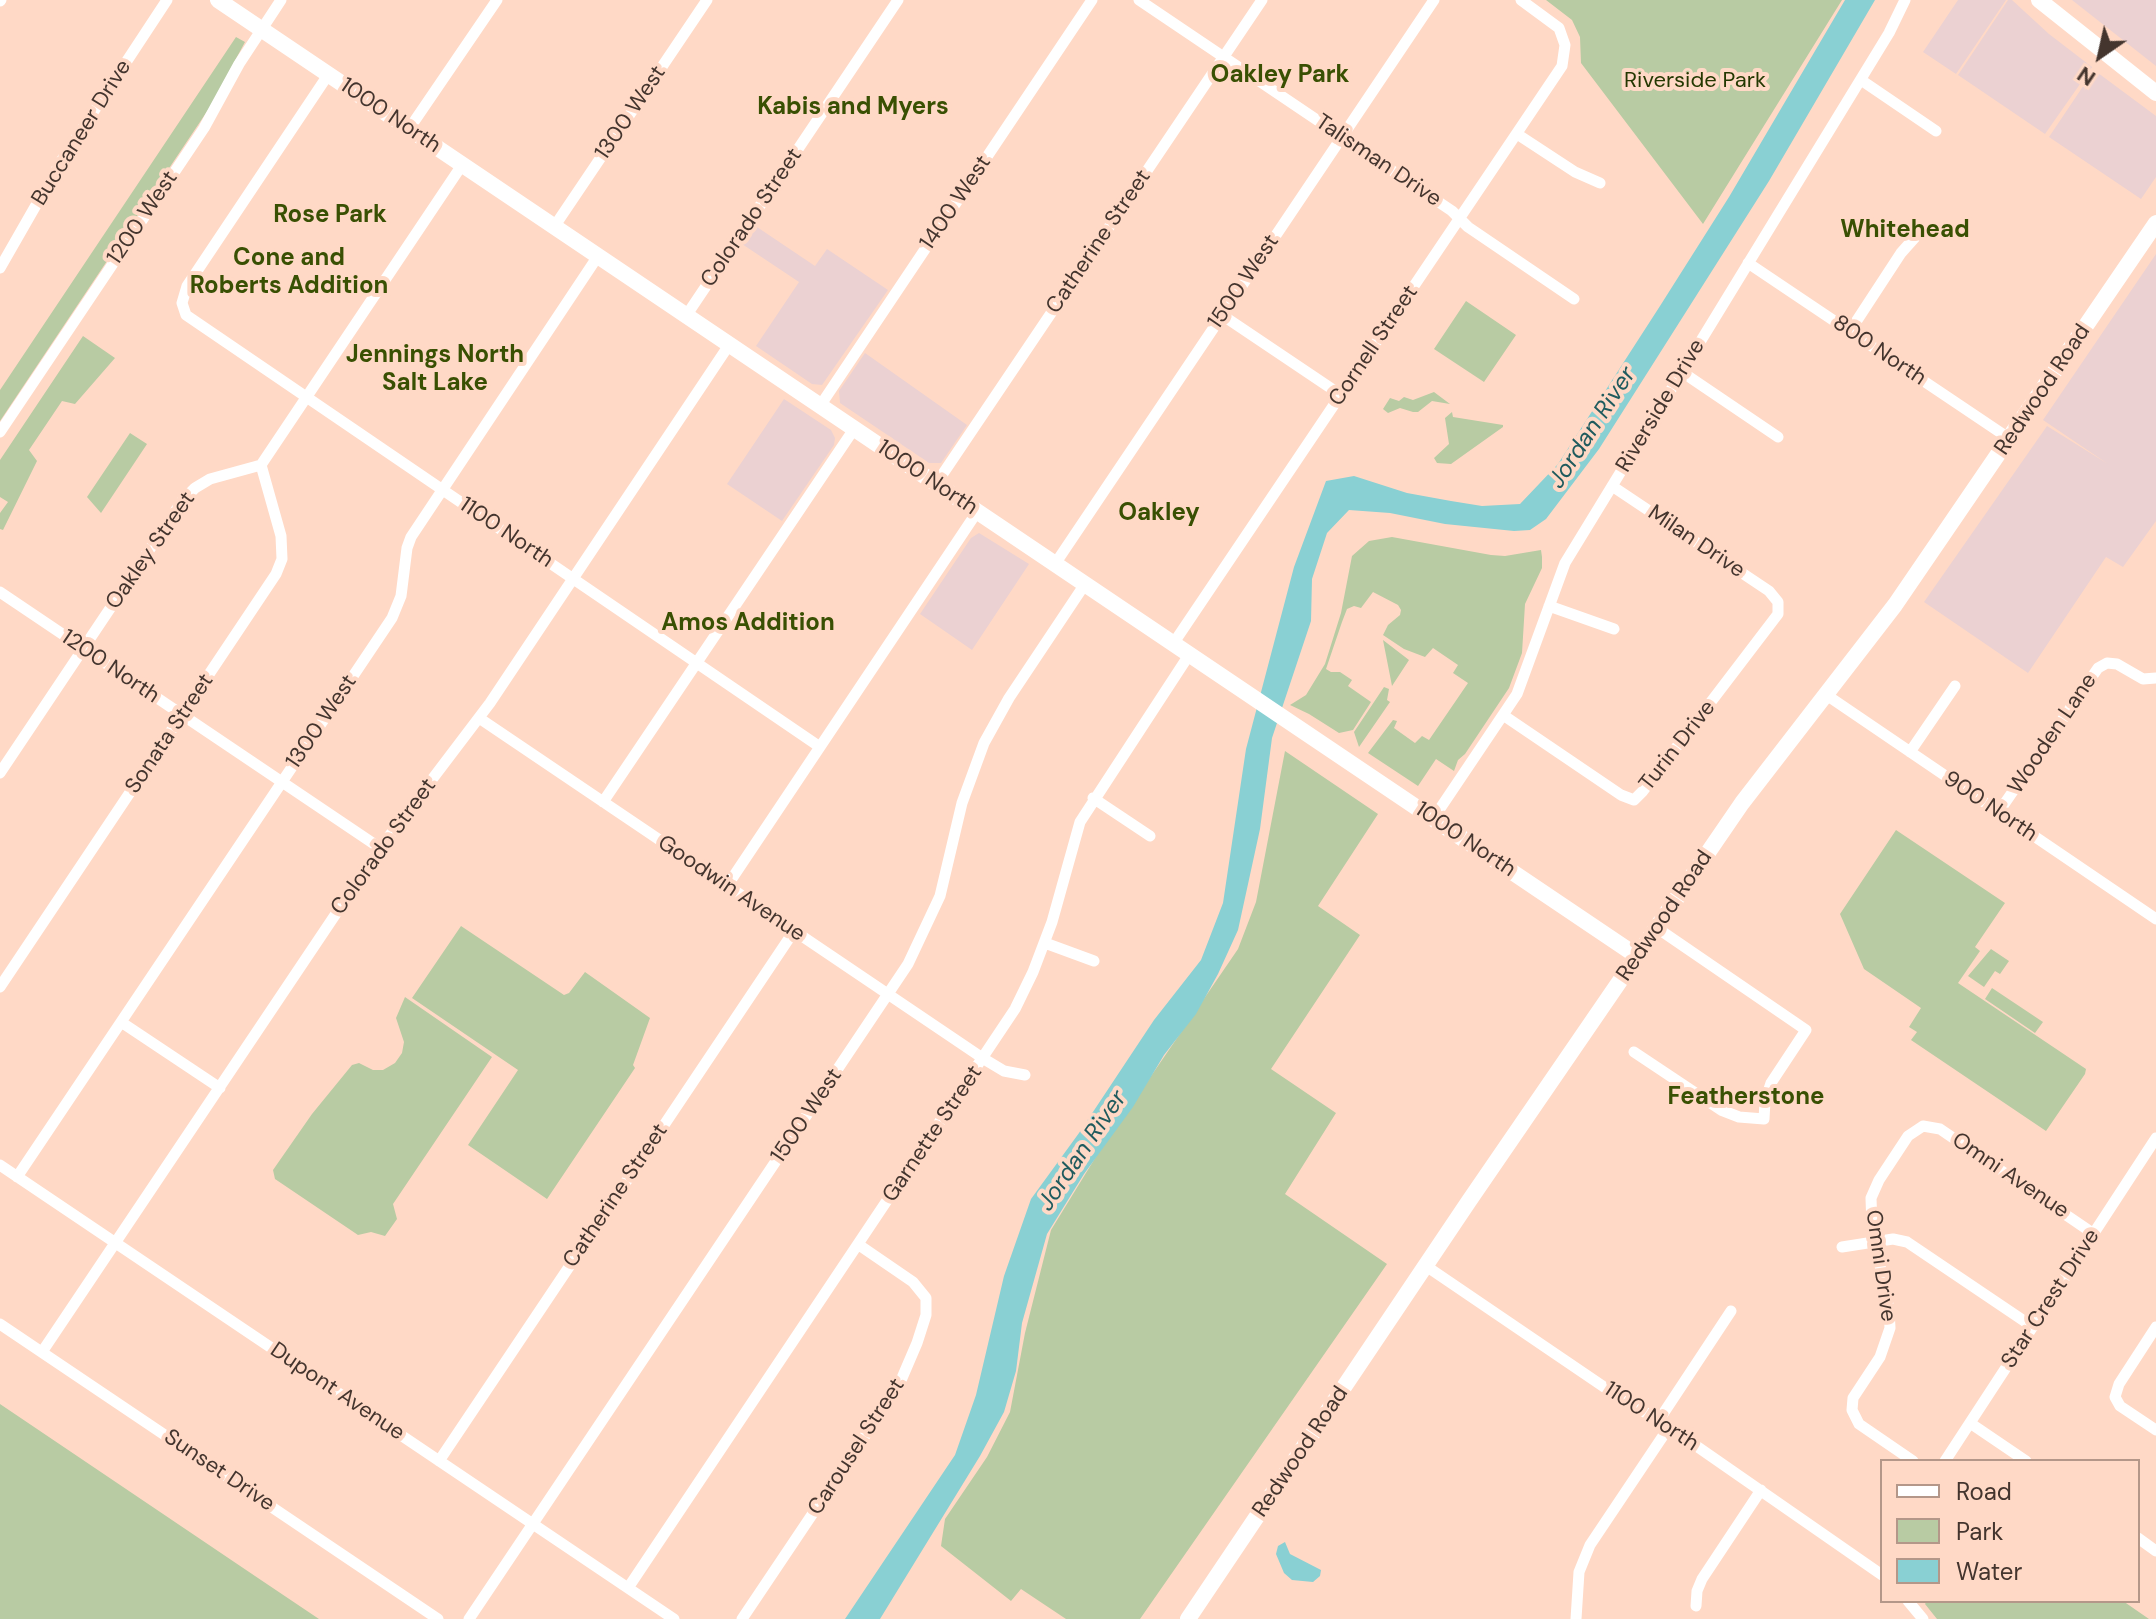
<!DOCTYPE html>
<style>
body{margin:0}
#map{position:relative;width:2156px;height:1619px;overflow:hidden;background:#ffd9c6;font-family:"DM Sans",sans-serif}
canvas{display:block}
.legend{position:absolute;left:1880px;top:1459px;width:260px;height:144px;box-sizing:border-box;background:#ffd9c6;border:2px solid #b49789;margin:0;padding:10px 14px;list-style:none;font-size:24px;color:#44352e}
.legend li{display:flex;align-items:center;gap:16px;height:40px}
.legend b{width:40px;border:2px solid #b49789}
.north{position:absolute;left:2060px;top:16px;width:80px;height:80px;-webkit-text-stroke:6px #ffd9c6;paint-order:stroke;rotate:214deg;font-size:22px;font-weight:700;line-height:32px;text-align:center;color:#44352e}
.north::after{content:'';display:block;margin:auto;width:28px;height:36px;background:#44352e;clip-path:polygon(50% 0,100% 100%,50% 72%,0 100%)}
</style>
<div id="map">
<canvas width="2156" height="1619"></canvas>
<ul class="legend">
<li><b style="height:10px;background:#fff"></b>Road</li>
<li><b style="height:22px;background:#b8cba3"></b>Park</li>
<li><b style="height:22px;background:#89d0d3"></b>Water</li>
</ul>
<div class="north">N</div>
</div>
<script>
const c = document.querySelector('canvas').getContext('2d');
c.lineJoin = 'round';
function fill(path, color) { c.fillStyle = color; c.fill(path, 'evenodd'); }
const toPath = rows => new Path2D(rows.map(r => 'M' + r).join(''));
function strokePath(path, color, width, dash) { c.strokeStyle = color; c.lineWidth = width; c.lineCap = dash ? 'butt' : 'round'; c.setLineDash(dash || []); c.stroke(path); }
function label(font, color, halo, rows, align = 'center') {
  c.font = font + ' "DM Sans",sans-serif'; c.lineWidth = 8; c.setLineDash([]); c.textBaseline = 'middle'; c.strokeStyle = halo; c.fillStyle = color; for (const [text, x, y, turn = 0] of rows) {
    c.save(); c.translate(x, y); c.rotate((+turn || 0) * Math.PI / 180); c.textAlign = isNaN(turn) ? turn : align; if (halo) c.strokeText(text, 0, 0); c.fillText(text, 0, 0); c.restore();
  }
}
const commercial = toPath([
 [1958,0,2006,0,1956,74,1923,52],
 [2008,0,2012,0,2049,34,2092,67,2045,134,1958,75],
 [2072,0,2156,0,2156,66],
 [2094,70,2156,116,2156,177,2141,199,2049,137],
 [754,225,815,266,827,249,888,290,822,385,812,384,756,346,799,282,742,244],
 [2156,254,2156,521,2123,567,2106,557,2028,673,1924,602,2047,426,2108,464,2043,420],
 [865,353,967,425,941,463,929,463,840,403,839,391],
 [784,399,831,430,835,438,834,445,782,521,727,484],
 [979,533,1029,564,972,650,920,614,971,538]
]);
const green = toPath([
 [1546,0,1842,0,1703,224,1581,63,1580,37,1572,20],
 [236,37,245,42,210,107,0,421,0,390],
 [1466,301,1516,335,1484,382,1434,349],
 [83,336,115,358,75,404,62,401,29,450,37,461,3,530,0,529,0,513,8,502,0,497,0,460],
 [1434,392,1450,404,1432,401,1418,412,1413,412,1400,408,1388,413,1383,409,1390,398,1399,401,1404,397,1413,400],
 [1452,412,1453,417,1503,425,1503,427,1451,464,1437,463,1434,458,1449,444,1445,418],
 [130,433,147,444,101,513,87,497],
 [1392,537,1491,555,1505,556,1541,550,1542,557,1542,568,1525,604,1522,653,1509,688,1465,754,1458,760,1454,771,1436,759,1418,786,1368,753,1393,720,1397,721,1394,728,1415,743,1422,736,1429,740,1468,683,1453,673,1458,665,1433,648,1425,657,1404,649,1383,635,1388,625,1400,615,1401,610,1398,605,1373,592,1361,608,1354,606,1347,609,1342,622,1326,669,1331,672,1340,672,1352,680,1348,686,1371,702,1353,730,1339,733,1309,714,1290,705,1306,695,1325,664,1341,613,1352,556,1369,541],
 [1383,640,1409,660,1392,686],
 [1384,687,1389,689,1387,700,1390,702,1359,747,1354,732],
 [1285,751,1378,814,1318,906,1360,935,1271,1069,1336,1113,1285,1194,1387,1264,1140,1619,1066,1619,1021,1589,1011,1601,941,1546,945,1519,987,1457,1010,1412,1025,1333,1051,1230,1097,1155,1238,949,1256,902],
 [1896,830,2005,903,1975,947,1980,951,1958,983,2086,1069,2085,1074,2046,1131,1911,1040,1917,1032,1909,1027,1921,1008,1864,969,1840,914],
 [461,926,564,995,569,993,585,972,650,1018,633,1065,635,1068,547,1199,468,1145,518,1070,412,998],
 [1991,949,2009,961,2000,974,1995,971,1984,987,1968,976],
 [1992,988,2043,1022,2035,1033,1985,999],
 [405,997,492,1057,393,1204,397,1219,385,1236,371,1232,358,1235,275,1179,273,1170,312,1114,352,1065,359,1063,373,1070,383,1070,395,1063,402,1053,404,1042,396,1018],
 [0,1404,255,1576,319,1619,0,1619],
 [1927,1601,2123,1601,2149,1619,1937,1619,1925,1604]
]);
const water = toPath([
 [1845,0,1875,0,1769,181,1599,449,1546,519,1530,530,1514,531,1445,524,1390,513,1349,510,1327,533,1312,579,1311,621,1272,738,1260,829,1238,930,1218,974,1196,1014,1164,1055,1133,1107,1084,1174,1047,1234,1022,1323,1016,1371,1004,1412,980,1456,880,1619,845,1619,955,1455,976,1395,1004,1276,1031,1199,1079,1133,1154,1020,1201,960,1223,903,1246,749,1294,567,1326,481,1354,476,1407,493,1451,501,1482,506,1520,504,1558,464,1660,306,1729,197],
 [1285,1542,1290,1554,1321,1570,1320,1576,1313,1582,1292,1580,1284,1573,1276,1554,1278,1546]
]);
const street = toPath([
 [1139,0,1452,211,1468,227,1574,299],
 [0,1,1,0],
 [328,75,187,286,182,303,186,315,820,747],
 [1861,80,1936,131],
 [409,129,497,0],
 [1517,134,1575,172,1600,183],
 [554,227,707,0],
 [1748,263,2010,439],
 [0,268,63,158,167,0],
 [1222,315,1341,395],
 [686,316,898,0],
 [1850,331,1901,253,1917,235],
 [1682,372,1778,437],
 [820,406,1092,0],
 [0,432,204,128,239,64,281,0],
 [936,484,1262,0],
 [1055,564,1434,0],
 [0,592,380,848],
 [1549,606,1614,629],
 [1173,644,1562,66,1565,45,1559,28,1521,0],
 [1825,694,2156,919],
 [1503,715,1621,795,1634,800,1643,791,1778,614,1778,602,1769,591,1612,486],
 [479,718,984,1059,1004,1071,1025,1075],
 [1910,752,1955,686],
 [0,773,182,501,195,488,210,479,261,465,462,165],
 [1093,798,1150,836],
 [603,802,854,429],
 [1998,813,2098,668,2107,663,2117,664,2143,679,2156,678],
 [1433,819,1517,694,1565,563,1889,33,1905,0],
 [727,886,977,512],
 [1045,943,1094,961],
 [0,987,276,574,282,559,281,536,261,465],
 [121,1022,220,1088],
 [1634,1052,1721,1110,1739,1117,1764,1119,1765,1101,1771,1083,1806,1030,1657,928],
 [0,1165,674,1619],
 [17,1177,392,618,401,596,407,548,411,537,598,256],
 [1842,1247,1893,1239,1907,1242,2033,1327],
 [1426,1266,1607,1389,1669,1427,1882,1575],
 [0,1324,438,1619],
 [2156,1327,2119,1384,2115,1397,2120,1406,2156,1430],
 [42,1352,380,848,490,703,729,345],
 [1659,1420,1731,1311],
 [1970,1423,2026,1461],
 [439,1461,794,931],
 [1913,1461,1859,1424,1852,1410,1853,1398,1880,1357,1890,1328,1889,1309,1872,1227,1871,1198,1879,1180,1908,1136,1923,1126,1940,1129,2094,1234],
 [1945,1461,2156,1138],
 [2138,1538,2156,1551],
 [628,1588,1015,1009,1033,972,1052,922,1080,822,1189,655],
 [1908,1601,1923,1619],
 [1696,1606,1697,1591,1702,1579,1761,1490],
 [469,1619,908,964,940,896,962,803,984,743,1009,698,1085,584],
 [742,1619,899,1385,917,1343,926,1315,926,1298,913,1282,859,1245],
 [1576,1619,1579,1572,1590,1545,1669,1427]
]);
const secondary = toPath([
 [218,0,1637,956],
 [2039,0,2156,93],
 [1188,1619,1469,1201,1742,803,1895,605,2156,223]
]);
const parkNames = [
 ["Riverside Park",1695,81]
];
const streetNames = [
 ["1300 West",631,113,-56],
 ["1000 North",390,116,34],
 ["Buccaneer Drive",82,133,-58],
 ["Talisman Drive",1378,161,34],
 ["1400 West",956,203,-56],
 ["1200 West",143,218,-56],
 ["Colorado Street",752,218,-56],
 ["Catherine Street",1099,242,-56],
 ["1500 West",1244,282,-56],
 ["Cornell Street",1374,346,-56],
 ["800 North",1879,351,34],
 ["Redwood Road",2043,390,-56],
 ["Riverside Drive",1661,406,-59],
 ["1000 North",927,478,34],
 ["1100 North",506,533,34],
 ["Milan Drive",1696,542,34],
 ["Oakley Street",151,551,-55],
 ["1200 North",110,667,34],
 ["1300 West",322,722,-56],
 ["Sonata Street",170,734,-56],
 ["Wooden Lane",2053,734,-56],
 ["Turin Drive",1678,746,-52],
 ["900 North",1990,807,34],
 ["1000 North",1465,840,34],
 ["Colorado Street",384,847,-54],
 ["Goodwin Avenue",731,889,34],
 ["Redwood Road",1665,916,-56],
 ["1500 West",807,1116,-56],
 ["Garnette Street",933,1134,-56],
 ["Omni Avenue",2010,1176,34],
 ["Catherine Street",616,1196,-56],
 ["Omni Drive",1880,1266,82],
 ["Star Crest Drive",2051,1299,-57],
 ["Dupont Avenue",337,1392,34],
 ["1100 North",1651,1417,33],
 ["Carousel Street",857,1447,-57],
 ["Redwood Road",1301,1452,-56],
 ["Sunset Drive",219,1471,34]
];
const neighbourhoodNames = [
 ["Oakley Park",1280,76],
 ["Kabis and Myers",853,108],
 ["Rose Park",330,216],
 ["Whitehead",1905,231],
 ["Cone and",289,259],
 ["Roberts Addition",289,287],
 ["Jennings North",435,356],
 ["Salt Lake",435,384],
 ["Oakley",1159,514],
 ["Amos Addition",748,624],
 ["Featherstone",1746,1098]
];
const waterNames = [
 ["Jordan River",1593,428,-57],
 ["Jordan River",1083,1151,-56]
];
fill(commercial, '#ebd1d2');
fill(green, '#b8cba3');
fill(water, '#89d0d3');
strokePath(street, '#fff', 11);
strokePath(secondary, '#fff', 16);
label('22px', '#243801', '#ffd9c6', parkNames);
label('22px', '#44352e', '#ffd9c6', streetNames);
label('bold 24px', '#395003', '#ffd9c6', neighbourhoodNames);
label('italic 24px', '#205b5e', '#ffd9c6', waterNames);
</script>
